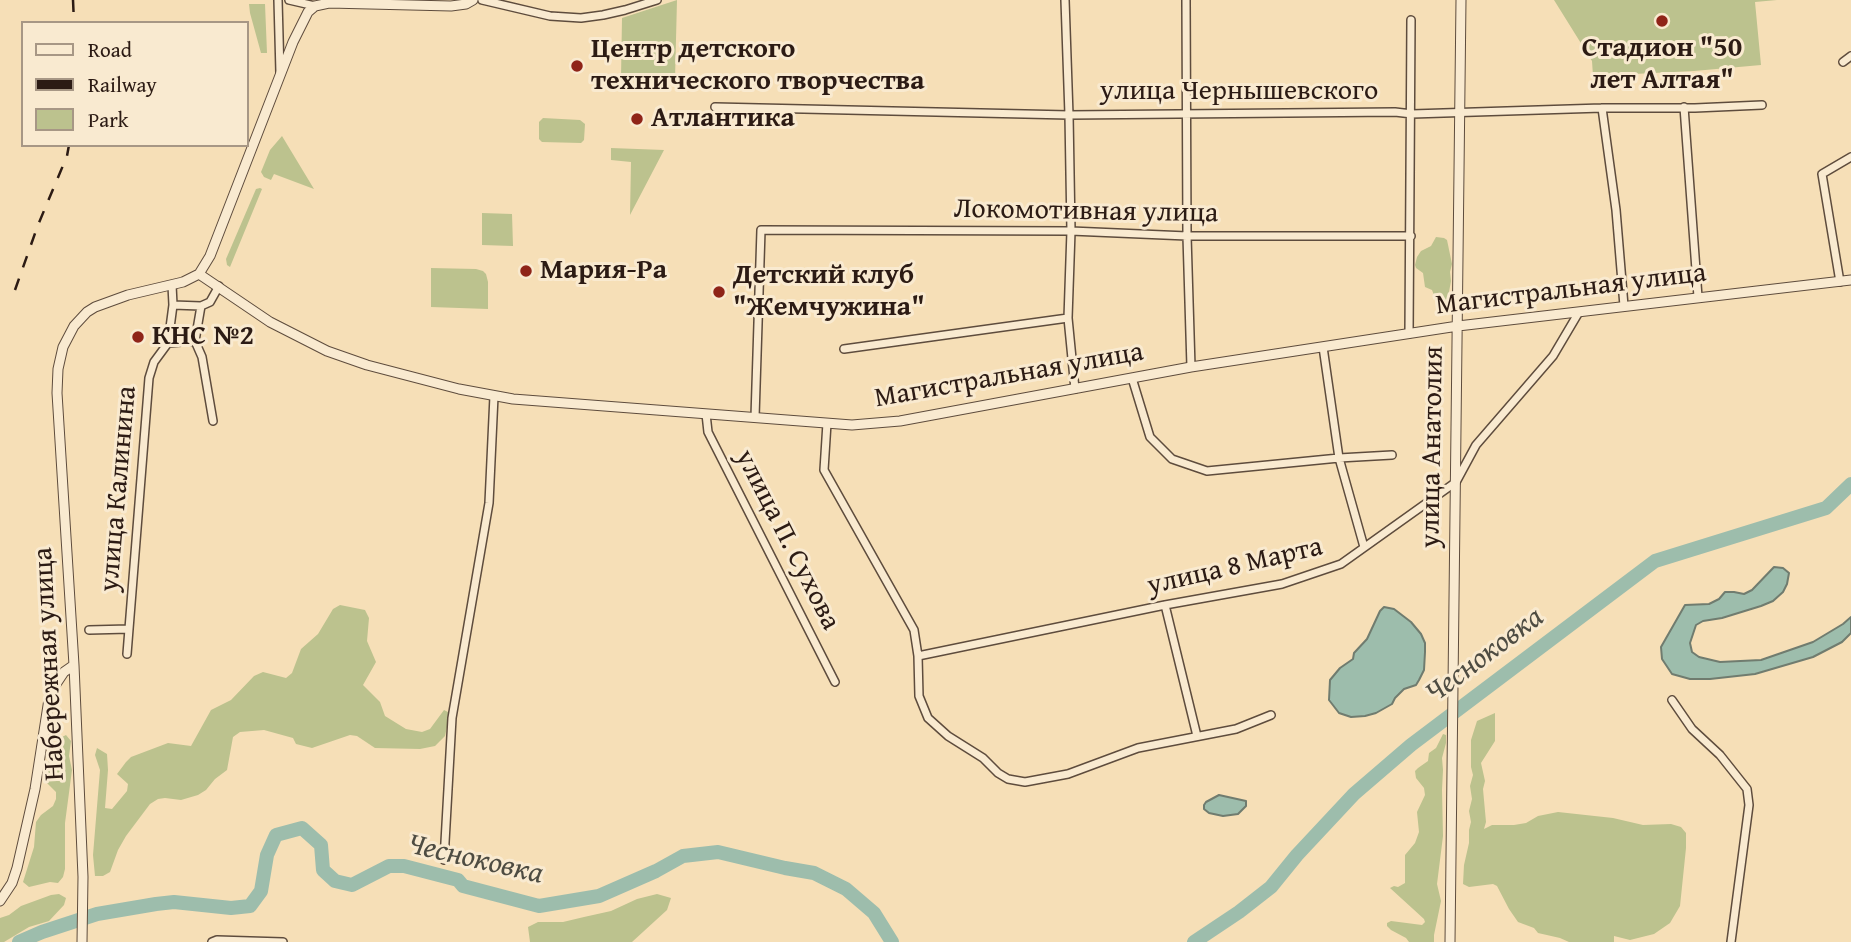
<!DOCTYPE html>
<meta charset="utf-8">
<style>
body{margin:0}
#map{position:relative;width:1851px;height:942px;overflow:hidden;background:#f6dfb7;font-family:"Gentium Book Plus",serif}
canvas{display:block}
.legend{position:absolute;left:21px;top:21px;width:228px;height:126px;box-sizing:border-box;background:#f9ead0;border:2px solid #a79785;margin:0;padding:9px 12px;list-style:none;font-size:21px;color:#2c1b14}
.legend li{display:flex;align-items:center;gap:14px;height:35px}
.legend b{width:35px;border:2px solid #a79785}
</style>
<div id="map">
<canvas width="1851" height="942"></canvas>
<ul class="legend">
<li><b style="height:9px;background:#f9ead0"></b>Road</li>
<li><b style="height:9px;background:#2c1b14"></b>Railway</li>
<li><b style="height:19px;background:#bcc28e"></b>Park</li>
</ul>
</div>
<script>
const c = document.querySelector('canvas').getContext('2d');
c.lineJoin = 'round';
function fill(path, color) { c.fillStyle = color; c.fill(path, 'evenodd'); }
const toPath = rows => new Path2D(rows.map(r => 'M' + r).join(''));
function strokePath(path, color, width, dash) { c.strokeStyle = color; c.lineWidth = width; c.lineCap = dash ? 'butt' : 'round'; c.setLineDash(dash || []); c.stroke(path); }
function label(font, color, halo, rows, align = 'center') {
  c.font = font + ' "Gentium Book Plus",serif'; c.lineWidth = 6; c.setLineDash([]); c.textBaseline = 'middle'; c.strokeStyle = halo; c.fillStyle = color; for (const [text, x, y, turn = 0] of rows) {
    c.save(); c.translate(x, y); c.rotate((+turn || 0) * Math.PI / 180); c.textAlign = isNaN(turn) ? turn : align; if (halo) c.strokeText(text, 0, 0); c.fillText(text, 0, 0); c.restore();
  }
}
const green = toPath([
 [677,0,675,79,621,78,622,18],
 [1554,0,1777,0,1755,2,1761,65,1694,71,1593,76,1592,61],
 [249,4,265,4,267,53,261,53,250,13],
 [543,118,580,120,585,124,584,140,581,143,542,142,539,139,539,122],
 [282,136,314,189,274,174,271,180,264,177,261,172,270,150],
 [611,148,664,150,630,215,631,162,611,160],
 [260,188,262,189,230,267,227,265,226,259,256,189],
 [482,213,512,214,513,246,482,245],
 [1436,237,1444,238,1447,240,1452,264,1450,272,1451,281,1446,308,1443,308,1437,303,1432,290,1425,287,1423,273,1416,268,1415,265,1417,257,1421,251,1431,246],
 [431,268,476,269,483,271,486,274,488,282,488,309,431,307],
 [340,605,365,610,369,618,367,641,376,662,363,685,380,702,385,716,406,729,422,732,430,729,444,710,450,713,445,736,435,746,420,749,375,748,357,736,350,735,312,748,296,744,293,738,264,730,240,732,233,737,227,770,215,779,206,790,198,795,181,800,165,798,158,799,150,804,126,836,118,850,110,872,103,876,95,876,93,855,100,770,95,755,97,748,107,754,108,770,105,808,112,809,127,791,128,784,117,774,126,762,131,757,168,743,191,746,211,710,231,700,254,676,263,672,286,678,292,673,301,649,318,634,333,609],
 [1495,713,1495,741,1481,763,1485,781,1483,789,1486,822,1484,829,1492,825,1514,825,1526,823,1538,816,1558,812,1613,818,1643,825,1671,824,1681,827,1686,833,1686,848,1680,906,1670,923,1654,934,1630,940,1614,936,1614,942,1569,942,1560,938,1538,933,1534,928,1518,922,1509,909,1497,886,1493,884,1469,887,1463,884,1464,865,1469,843,1469,830,1471,822,1469,811,1472,799,1470,786,1473,775,1471,767,1471,740,1477,721],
 [1443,734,1446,735,1446,743,1442,758,1443,770,1442,790,1443,836,1437,884,1441,901,1434,935,1434,942,1409,942,1406,938,1391,930,1387,926,1387,923,1391,921,1422,925,1425,922,1424,919,1390,888,1394,886,1398,887,1405,883,1405,855,1415,843,1419,832,1417,812,1425,795,1424,788,1416,778,1415,771,1418,768,1428,761,1429,753,1436,748],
 [66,735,71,741,69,756,72,770,65,823,65,869,63,877,58,883,50,882,29,887,23,882,34,847,36,822,41,815,53,806,56,799,56,792,45,781,49,759,54,745,58,739],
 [59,894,66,898,64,905,49,921,29,927,4,942,0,942,0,918,9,915,21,906,51,895],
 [657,894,671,898,667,910,632,942,530,942,528,927,538,922,563,922,584,917,611,911,637,899]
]);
const water = toPath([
 [1774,567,1783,568,1789,573,1787,584,1783,592,1773,601,1761,606,1722,618,1703,621,1696,625,1690,643,1692,652,1699,657,1720,662,1761,660,1813,642,1843,624,1851,617,1851,633,1842,642,1813,657,1755,674,1710,679,1690,679,1672,674,1662,659,1661,647,1685,605,1709,604,1719,599,1725,592,1734,592,1744,594,1752,590,1774,567],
 [1384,607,1394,609,1411,622,1421,634,1425,643,1425,652,1424,670,1419,680,1416,685,1404,689,1395,698,1392,704,1376,713,1365,716,1351,717,1339,713,1329,700,1330,680,1340,668,1353,659,1354,653,1367,639,1380,611,1384,607],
 [1219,795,1246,801,1246,806,1238,814,1223,816,1209,813,1204,809,1204,805,1206,802,1219,795]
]);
const river = toPath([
 [19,942,42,932,97,914,156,904,174,902,231,908,250,906,261,891,267,855,276,835,302,828,321,845,323,870,335,881,352,885,389,866,404,866,458,880,463,886,539,906,599,896,656,871,683,856,718,852,785,868,814,873,846,889,874,913,892,942],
 [1194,942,1239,912,1271,887,1297,855,1354,794,1411,745,1655,561,1826,508,1851,484]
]);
const minor = toPath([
 [278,0,280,73],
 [289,0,315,6],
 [482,0,550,16,581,18,603,15,625,10,657,0],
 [1065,0,1069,115,1071,231,1068,318,1075,389],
 [1186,0,1187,236,1191,367],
 [1843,62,1851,56],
 [715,107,1069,115,1395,112,1412,114,1602,108,1695,108,1762,105],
 [1684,107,1698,297],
 [1602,108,1616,210,1624,306],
 [1840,282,1822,174,1851,157],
 [173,305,201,306],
 [1409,334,1411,20],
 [168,343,173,305,172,285],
 [1323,347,1339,458,1364,547],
 [844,349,1068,318],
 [1132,378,1150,437,1172,459,1207,471,1339,458,1392,455],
 [706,414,708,432,835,682],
 [755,417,761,230,1071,231,1187,236,1411,236],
 [213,421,202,357,195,341,201,306,210,302,219,286],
 [827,423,824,470,914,630,918,656,919,696,928,718,948,736,983,758,998,773,1008,779,1025,782,1068,774,1138,748,1236,729,1271,715],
 [1165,605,1197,736],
 [89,630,129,629],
 [127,654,149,378,154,362,168,343,195,341],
 [918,656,1165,605,1282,584,1341,564,1456,482,1476,445,1553,356,1579,312],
 [1672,700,1692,729,1720,755,1747,789,1749,805,1731,942],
 [444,860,452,718,489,503,494,396],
 [212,942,217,940,283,942]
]);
const tertiary = toPath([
 [199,274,270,322,327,351,367,365,459,389,513,399,852,425,900,421,1191,367,1458,326,1851,280],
 [0,901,12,883,17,868,35,789,49,699,56,684,64,672,74,665],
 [82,942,83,877,74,665,57,393,58,369,63,347,74,326,87,312,95,307,128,295,183,282,199,274,210,256,293,42,308,12,315,6,329,3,451,6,466,4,473,0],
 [1450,942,1461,0]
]);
const rail = toPath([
 [73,0,74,23],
 [15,290,38,225,67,156,69,145]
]);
const markers = [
 [1662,21,7,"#8f2418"],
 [577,66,7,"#8f2418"],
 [637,119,7,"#8f2418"],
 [526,271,7,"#8f2418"],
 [719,292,7,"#8f2418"],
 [138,337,7,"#8f2418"]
];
const poiNames = [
 ["Стадион \"50",1662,49,"center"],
 ["лет Алтая\"",1662,81,"center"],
 ["Центр детского",591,50],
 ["технического творчества",591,82],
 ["Атлантика",651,119],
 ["Мария-Ра",540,271],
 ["Детский клуб",733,276],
 ["\"Жемчужина\"",733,308],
 ["КНС №2",152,337]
];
const streetNames = [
 ["улица Чернышевского",1239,92],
 ["Локомотивная улица",1086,212,1],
 ["Магистральная улица",1571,290,-7],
 ["Магистральная улица",1009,376,-10],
 ["улица Анатолия",1433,447,-89],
 ["улица Калинина",119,489,-85],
 ["улица П. Сухова",787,540,63],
 ["улица 8 Марта",1235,567,-13],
 ["Набережная улица",50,664,-93]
];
const waterNames = [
 ["Чесноковка",1485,656,-37],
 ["Чесноковка",475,860,13]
];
fill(green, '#bcc28e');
fill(water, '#9dbdac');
strokePath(water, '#707c6f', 2);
strokePath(river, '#9dbdac', 14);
strokePath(minor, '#5e4c3d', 10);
strokePath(tertiary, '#5e4c3d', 11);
strokePath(minor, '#f9ead0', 7);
strokePath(tertiary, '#f9ead0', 9);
strokePath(rail, '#2c1b14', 2.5, [12, 12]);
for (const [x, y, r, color] of markers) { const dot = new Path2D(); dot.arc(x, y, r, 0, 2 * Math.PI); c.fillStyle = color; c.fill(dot); strokePath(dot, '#f9ead0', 2.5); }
label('bold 28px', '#2c1b14', '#f9ead0', poiNames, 'left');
label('28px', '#2c1b14', '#f9ead0', streetNames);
label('italic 30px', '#4e4c42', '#f9ead0', waterNames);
</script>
